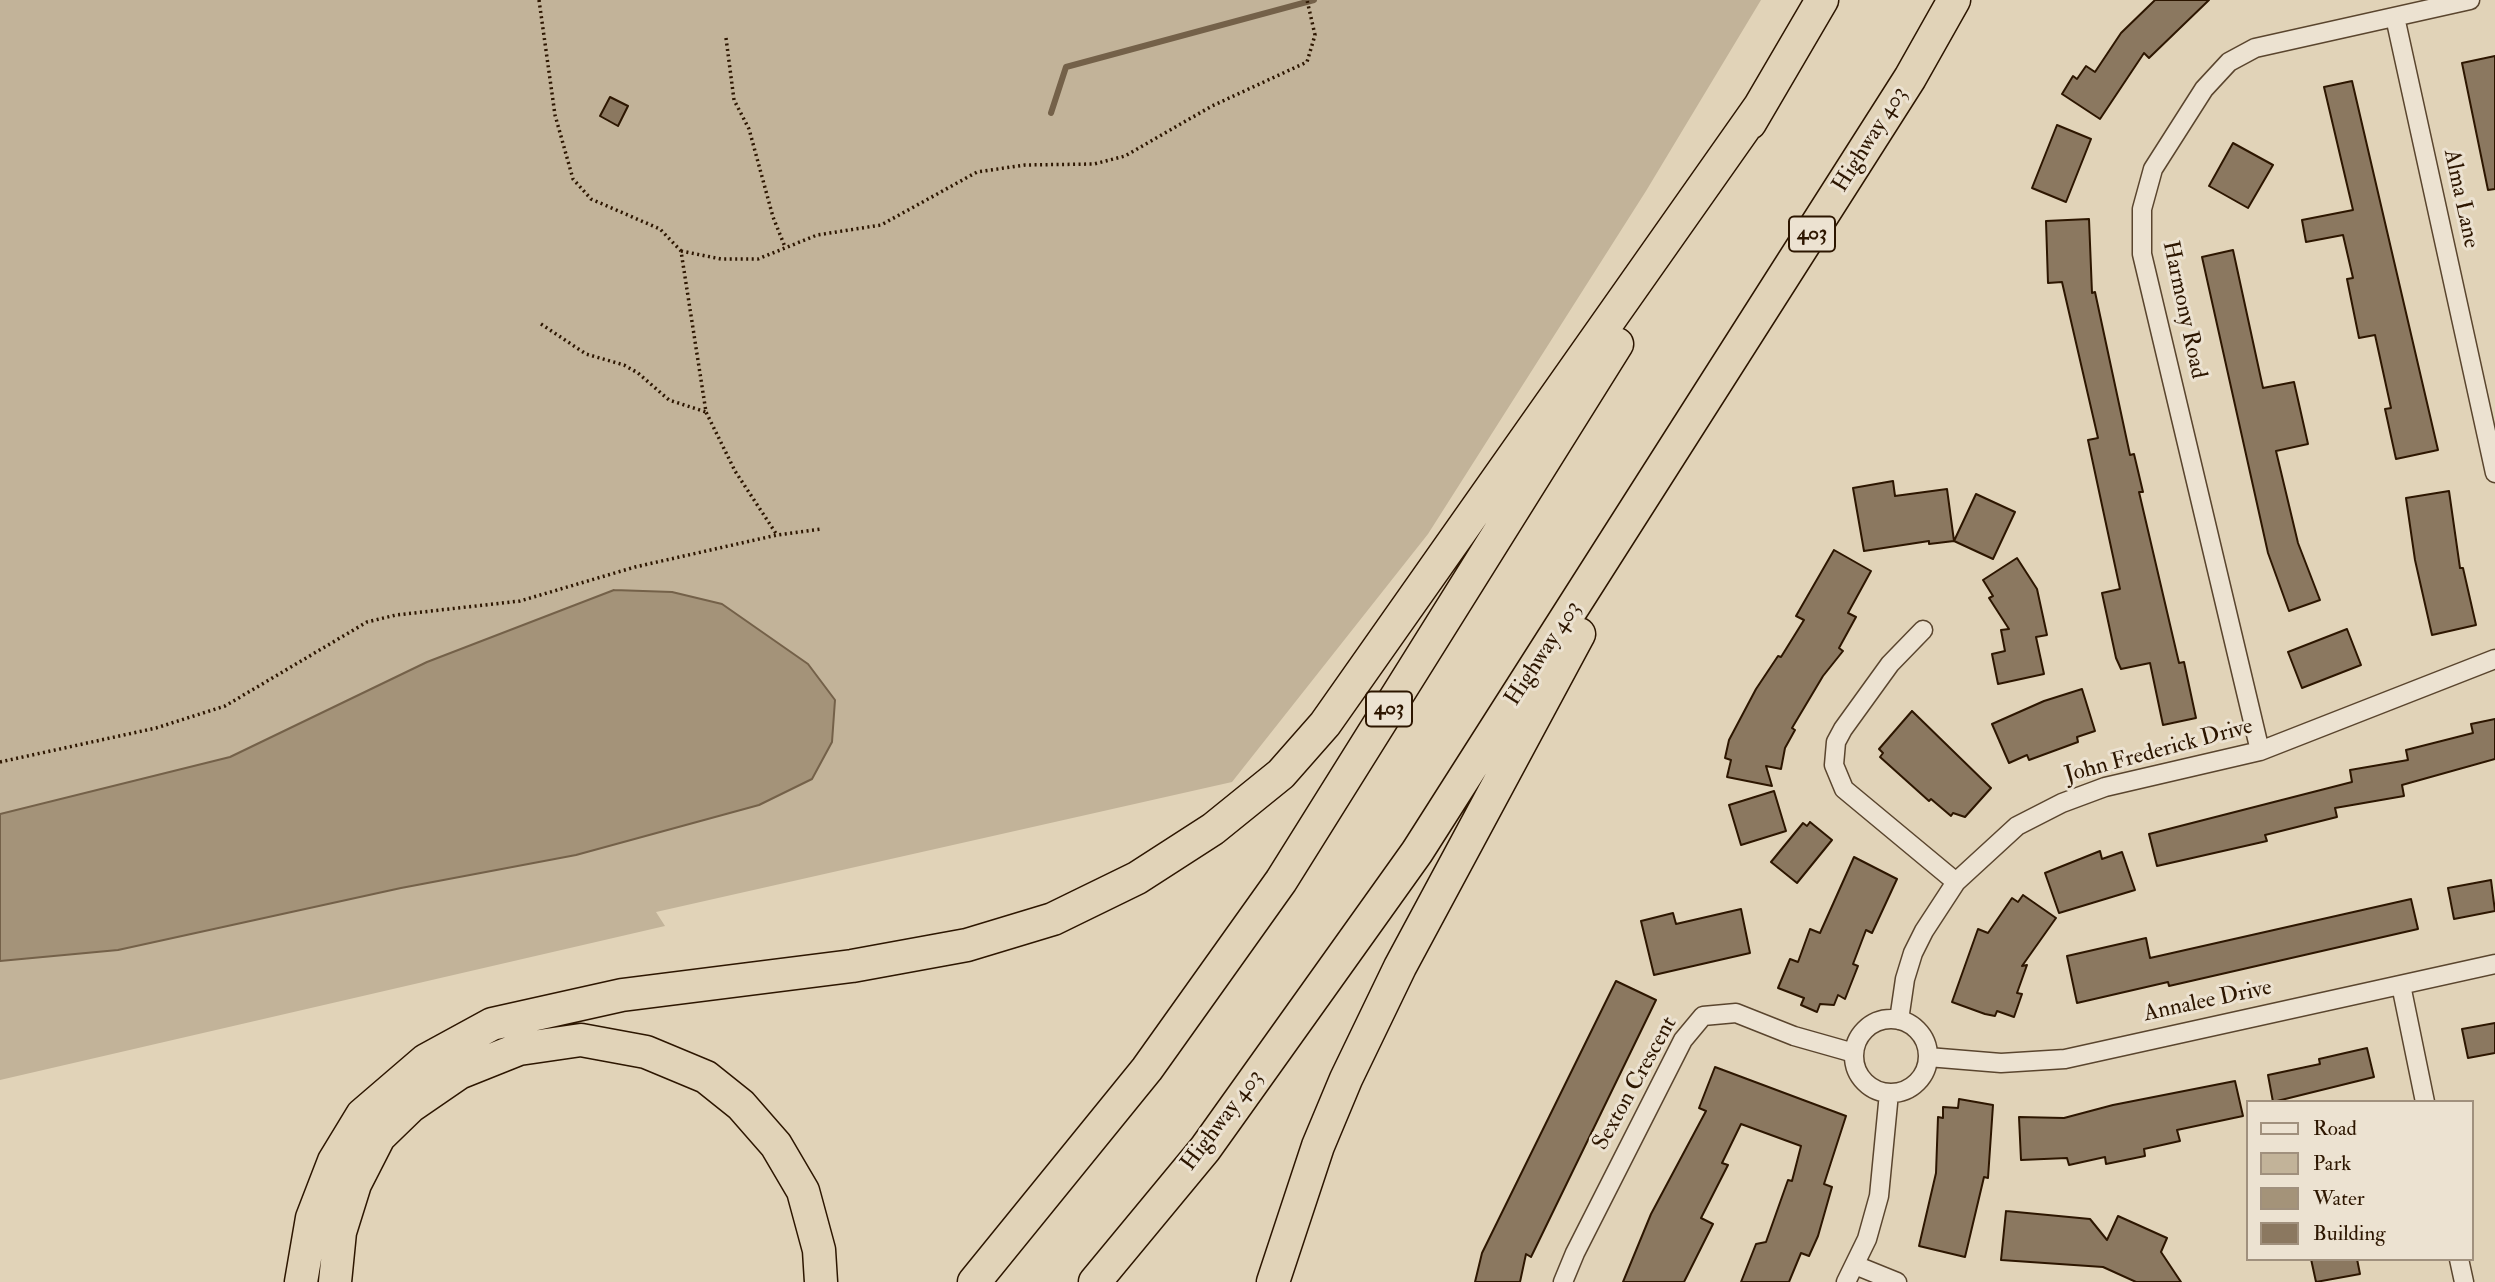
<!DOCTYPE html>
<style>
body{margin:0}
#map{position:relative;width:2495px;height:1282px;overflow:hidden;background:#e1d3b8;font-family:"IM FELL Double Pica",serif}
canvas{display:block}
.legend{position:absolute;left:2246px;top:1100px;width:228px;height:161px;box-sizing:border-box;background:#ece2d1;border:2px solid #a0907d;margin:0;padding:9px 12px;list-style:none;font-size:21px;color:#2d1600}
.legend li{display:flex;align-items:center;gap:14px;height:35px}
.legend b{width:35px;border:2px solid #a0907d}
</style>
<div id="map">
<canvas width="2495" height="1282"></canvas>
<ul class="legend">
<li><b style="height:9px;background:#ece2d1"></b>Road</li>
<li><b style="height:19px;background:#c2b399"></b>Park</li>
<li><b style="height:19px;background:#a49379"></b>Water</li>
<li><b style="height:19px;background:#8b7860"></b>Building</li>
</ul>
</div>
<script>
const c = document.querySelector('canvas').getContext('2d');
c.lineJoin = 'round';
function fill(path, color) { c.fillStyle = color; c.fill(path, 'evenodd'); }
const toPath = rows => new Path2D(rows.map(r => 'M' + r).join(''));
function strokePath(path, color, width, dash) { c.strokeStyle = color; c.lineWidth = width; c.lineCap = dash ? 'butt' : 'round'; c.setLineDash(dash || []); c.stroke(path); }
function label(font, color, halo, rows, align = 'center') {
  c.font = font + ' "IM FELL Double Pica",serif'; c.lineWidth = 6; c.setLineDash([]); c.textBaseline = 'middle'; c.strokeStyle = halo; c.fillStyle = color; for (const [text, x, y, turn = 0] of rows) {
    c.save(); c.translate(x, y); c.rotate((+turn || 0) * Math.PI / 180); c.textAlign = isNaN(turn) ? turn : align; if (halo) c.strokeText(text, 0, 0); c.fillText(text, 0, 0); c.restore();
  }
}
const green = toPath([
 [0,0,1761,0,1646,191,1428,534,1232,782,656,912,665,926,0,1080]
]);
const water = toPath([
 [614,590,672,592,722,604,808,664,835,700,832,742,812,779,759,805,576,855,401,888,118,950,0,961,0,814,230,757,427,662,614,590]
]);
const stream = toPath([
 [1051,113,1066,67,1314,0]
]);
const building = toPath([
 [2155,0,2209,0,2149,58,2144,53,2100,119,2062,94,2073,76,2077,79,2086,66,2095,72,2121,33,2155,0],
 [2495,56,2495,189,2488,190,2462,63,2495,56],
 [2352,81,2438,450,2396,459,2385,409,2391,408,2375,335,2359,338,2347,279,2353,278,2343,235,2306,242,2302,220,2353,210,2324,87,2352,81],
 [610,97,628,106,618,126,600,116,610,97],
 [2057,125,2091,139,2066,202,2032,188,2057,125],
 [2233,143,2273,165,2248,208,2209,186,2233,143],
 [2089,219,2092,293,2095,292,2130,455,2134,454,2143,492,2139,492,2179,663,2184,662,2196,718,2163,725,2150,663,2121,669,2116,658,2102,593,2120,589,2088,440,2098,438,2062,282,2048,283,2046,221,2089,219],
 [2233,250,2263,388,2294,382,2308,444,2276,451,2298,543,2320,600,2289,611,2268,553,2202,257,2233,250],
 [1893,481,1895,496,1947,489,1954,541,1929,544,1929,541,1864,551,1853,488,1893,481],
 [2449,491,2460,568,2463,568,2476,625,2432,635,2415,560,2406,498,2449,491],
 [1976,494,2015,512,1993,559,1954,541,1976,494],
 [1834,550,1871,571,1848,613,1856,617,1839,648,1843,651,1823,676,1792,728,1795,730,1785,748,1781,769,1766,766,1772,786,1727,777,1731,760,1725,758,1729,740,1756,689,1778,656,1781,657,1804,620,1796,616,1834,550],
 [2017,558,2037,589,2047,635,2036,637,2044,674,1998,684,1992,654,2005,651,2001,630,2009,629,1989,598,1993,596,1983,580,2017,558],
 [2347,629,2361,665,2302,688,2288,652,2347,629],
 [2082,689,2095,731,2077,737,2078,742,2029,760,2027,755,2009,763,1992,724,2044,701,2082,689],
 [1912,711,1991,788,1965,817,1953,813,1951,816,1931,799,1929,801,1880,757,1883,753,1879,749,1912,711],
 [2495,719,2495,759,2402,785,2404,796,2335,808,2337,817,2265,835,2267,841,2157,866,2149,834,2352,782,2350,770,2408,760,2406,750,2473,733,2471,724,2495,719],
 [1774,791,1786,831,1741,845,1729,805,1774,791],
 [1810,822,1832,840,1797,883,1771,862,1803,823,1807,826,1810,822],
 [2100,851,2102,859,2122,852,2135,890,2059,913,2045,873,2100,851],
 [1854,857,1897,879,1872,933,1866,930,1853,964,1858,966,1845,999,1838,995,1834,1005,1820,1004,1817,1012,1801,1005,1804,998,1778,988,1790,959,1798,962,1810,929,1820,933,1854,857],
 [2491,880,2495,911,2454,919,2448,888,2491,880],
 [2023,895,2056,918,2022,966,2027,965,2017,993,2022,994,2014,1017,1997,1011,1995,1016,1985,1014,1952,1002,1978,929,1988,933,2012,898,2018,902,2023,895],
 [2411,899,2418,929,2169,986,2168,982,2077,1003,2067,956,2146,938,2150,958,2411,899],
 [1741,909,1750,953,1654,975,1641,921,1673,913,1676,924,1741,909],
 [1616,981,1656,1000,1531,1257,1526,1254,1520,1282,1475,1282,1482,1253,1616,981],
 [2495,1023,2495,1053,2468,1058,2462,1029,2495,1023],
 [2367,1048,2374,1077,2273,1102,2268,1075,2320,1064,2319,1059,2367,1048],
 [1715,1067,1846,1116,1824,1184,1832,1187,1818,1236,1809,1256,1801,1253,1789,1282,1741,1282,1756,1244,1766,1242,1788,1180,1792,1181,1801,1146,1741,1124,1722,1163,1728,1165,1701,1218,1713,1224,1684,1282,1623,1282,1651,1214,1706,1111,1699,1108,1715,1067],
 [2235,1081,2243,1116,2177,1130,2180,1141,2144,1149,2145,1156,2106,1164,2105,1157,2069,1165,2067,1158,2021,1160,2019,1117,2064,1118,2113,1105,2235,1081],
 [1959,1099,1993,1105,1988,1178,1984,1177,1965,1257,1919,1246,1936,1173,1938,1117,1943,1118,1943,1107,1958,1108,1959,1099],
 [2006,1211,2090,1219,2107,1240,2118,1216,2167,1238,2161,1252,2181,1282,2136,1282,2103,1267,2001,1260,2006,1211],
 [2311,1259,2357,1259,2360,1274,2316,1282,2311,1259]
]);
const path = toPath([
 [539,0,555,115,573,179,591,199,660,229,681,251,706,412,735,471,777,535],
 [726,38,734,100,749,129,773,217,785,247],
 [681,251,721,259,758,259,817,235,881,225,977,172,1025,165,1094,164,1125,156,1212,106,1307,62,1315,35,1307,0],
 [541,324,586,354,624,365,638,373,669,400,706,412],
 [0,762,156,728,225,706,367,622,396,615,520,601,635,567,777,535,822,529]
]);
const minor = toPath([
 [2395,17,2495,473],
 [1923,630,1890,664,1843,729,1836,742,1834,765,1844,789,1956,882],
 [2260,751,2142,254,2142,209,2153,169,2204,89,2229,62,2255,48,2470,0],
 [2401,985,2425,1102],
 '1854 1056a37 37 0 1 1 74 0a37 37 0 1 1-74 0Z',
 [1899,1020,1905,979,1913,953,1924,931,1956,882,2017,826,2062,803,2105,787,2260,751,2495,659],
 [1928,1057,2001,1063,2065,1059,2495,964],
 [2459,1259,2464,1282],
 [1855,1265,1897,1282],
 [1563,1282,1575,1253,1683,1040,1703,1016,1736,1013,1794,1036,1854,1053],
 [1846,1282,1867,1239,1879,1196,1889,1093]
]);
const motorway = toPath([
 [1750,123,1822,0],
 [301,1282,312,1218,334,1161,362,1115,426,1060,492,1024,622,995,852,966,967,945,1053,919,1137,878,1213,829,1281,774,1325,724,1760,106],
 [335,1282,340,1232,355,1184,379,1137,411,1106,459,1073,519,1049,581,1040,646,1052,706,1077,741,1105,776,1145,803,1191,819,1250,821,1282],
 [974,1282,1147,1069,1281,881,1617,344],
 [1095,1282,1205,1149,1417,852,1910,78,1954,0],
 [1273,1282,1318,1146,1346,1079,1400,967,1579,634]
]);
const shields = [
 [1812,234,46],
 [1389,709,46]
];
const shieldNames = [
 ["403",1812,234],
 ["403",1389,709]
];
const streetNames = [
 ["Highway 403",1871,140,-58],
 ["Alma Lane",2460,199,78],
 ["Harmony Road",2183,310,78],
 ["Highway 403",1544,654,-57],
 ["John Frederick Drive",2159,752,-15],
 ["Annalee Drive",2208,1002,-12],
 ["Sexton Crescent",1636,1084,-61],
 ["Highway 403",1223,1121,-53]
];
fill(green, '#c2b399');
fill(water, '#a49379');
strokePath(water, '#746149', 2);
strokePath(stream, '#746149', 6);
fill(building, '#8b7860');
strokePath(building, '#2d1600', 2);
strokePath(minor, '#5a452e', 21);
strokePath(motorway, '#2d1600', 35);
strokePath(path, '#2d1600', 3.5, [2, 3.5]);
strokePath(minor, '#ece2d1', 18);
strokePath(motorway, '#e1d3b8', 32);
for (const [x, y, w] of shields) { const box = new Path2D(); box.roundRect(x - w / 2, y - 17.5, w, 35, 5); c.fillStyle = '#ece2d1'; c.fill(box); strokePath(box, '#2d1600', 2); }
label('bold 21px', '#2d1600', null, shieldNames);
label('23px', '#2d1600', '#ece2d1', streetNames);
</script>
